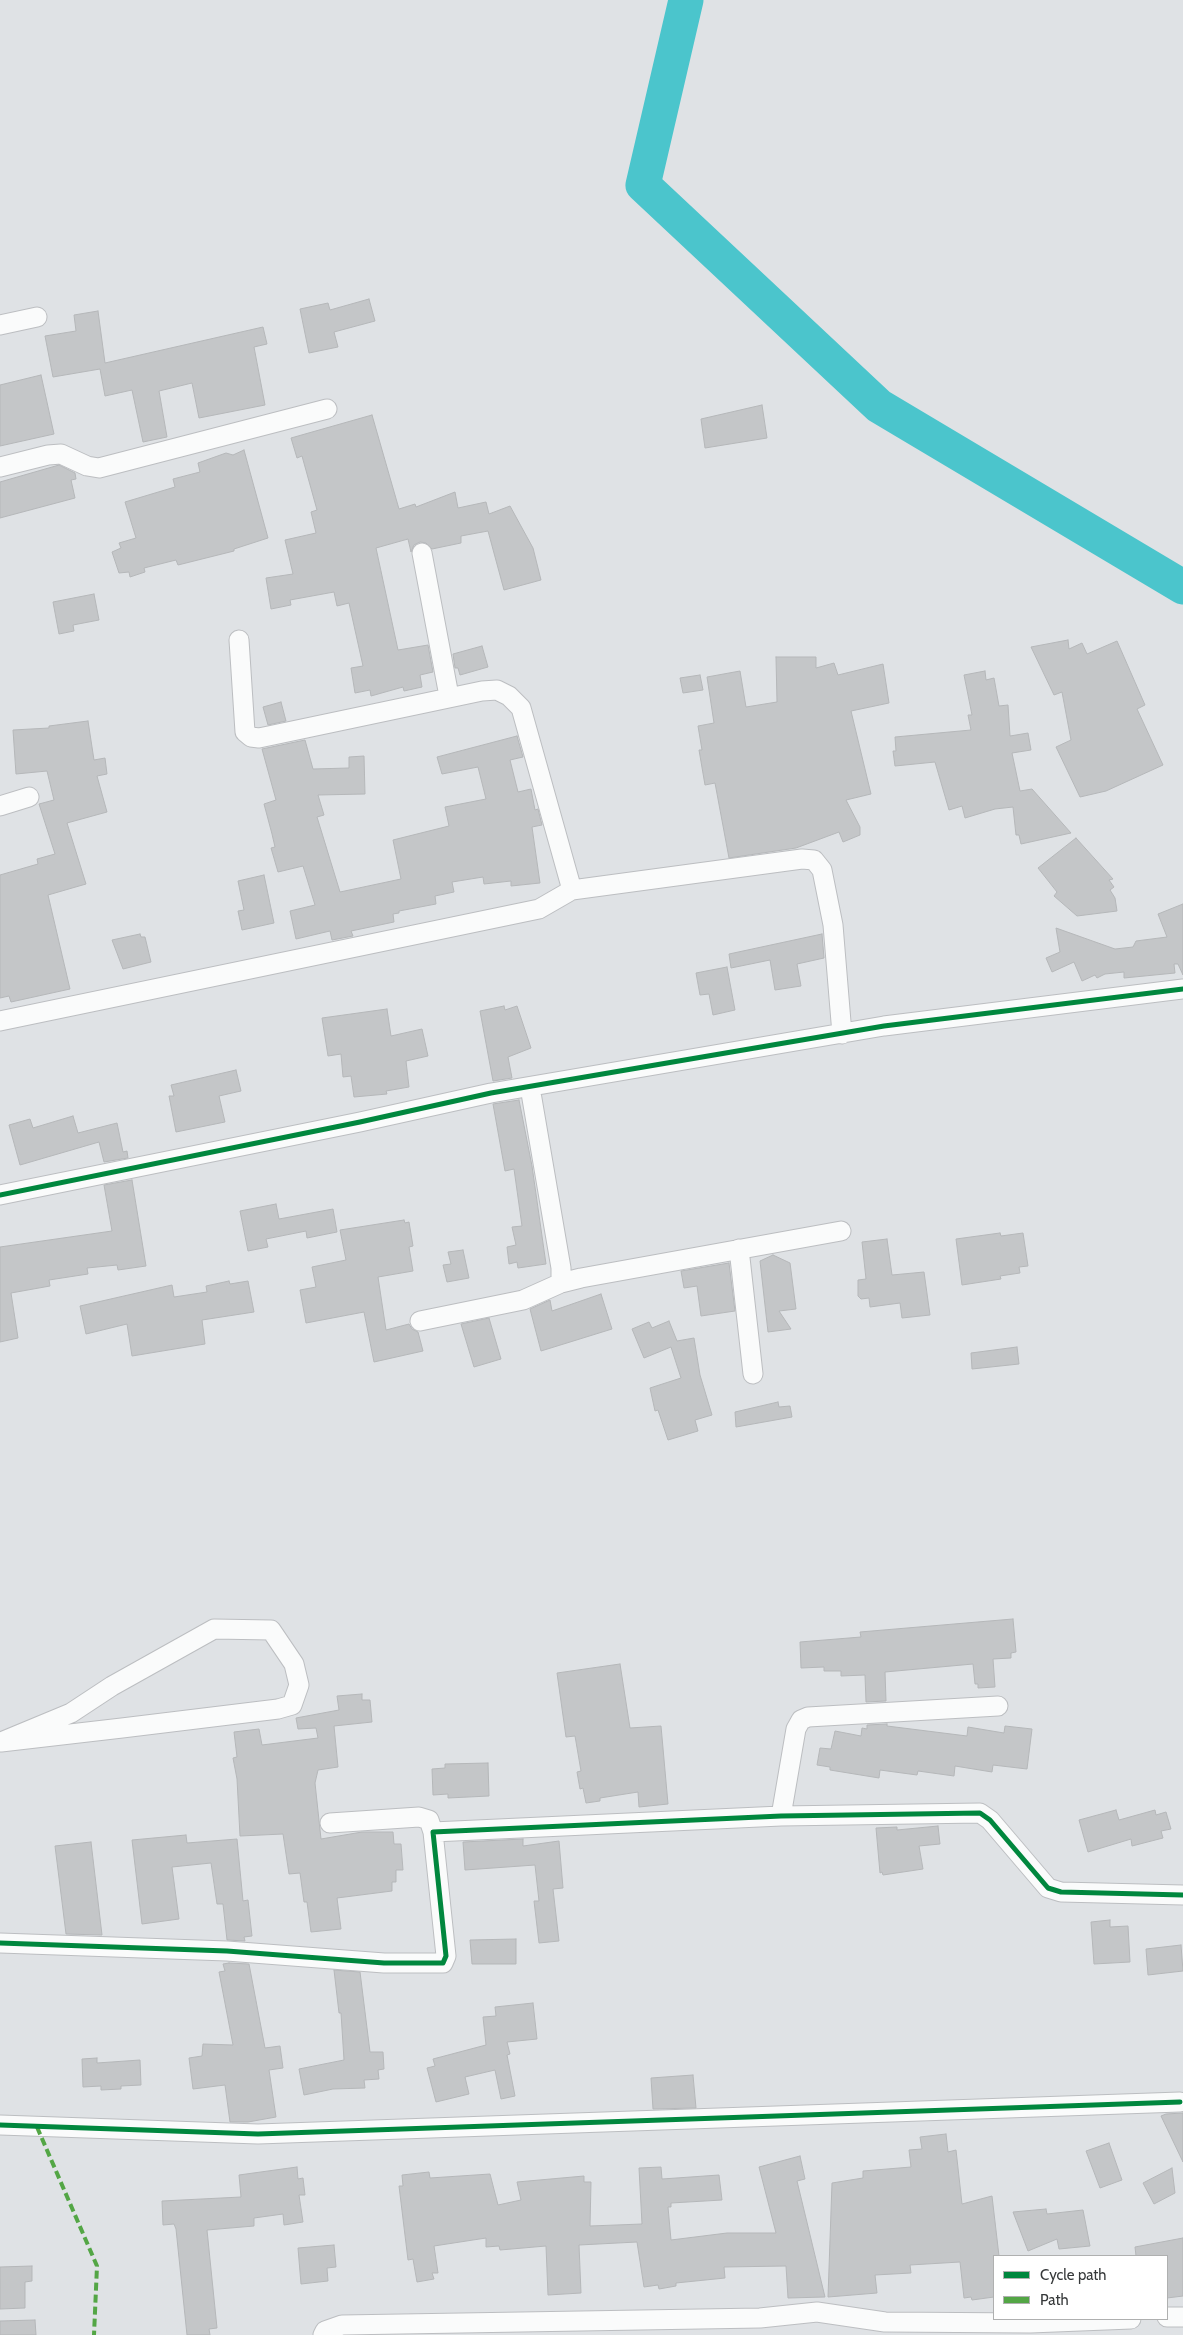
<!DOCTYPE html>
<style>
body{margin:0}
#map{position:relative;width:1183px;height:2335px;overflow:hidden;background:#dfe2e5;font-family:Cabin,sans-serif}
canvas{display:block}
.legend{position:absolute;left:993px;top:2255px;width:175px;height:65px;box-sizing:border-box;background:#fff;border:1px solid #afb0b0;margin:0;padding:6px 9px;list-style:none;font-size:15px;color:#36393a}
.legend li{display:flex;align-items:center;gap:10px;height:25px}
.legend b{width:25px;border:1px solid #afb0b0}
</style>
<div id="map">
<canvas width="1183" height="2335"></canvas>
<ul class="legend">
<li><b style="height:6px;background:#00873e"></b>Cycle path</li>
<li><b style="height:6px;background:#53a645"></b>Path</li>
</ul>
</div>
<script>
const c = document.querySelector('canvas').getContext('2d');
c.lineJoin = 'round';
const toPath = rows => new Path2D(rows.map(r => 'M' + r).join(''));
function strokePath(path, color, width, dash) { c.strokeStyle = color; c.lineWidth = width; c.lineCap = dash ? 'butt' : 'round'; c.setLineDash(dash || []); c.stroke(path); }
function fill(path, color) { c.fillStyle = color; c.fill(path, 'evenodd'); }
const river = toPath([
 [686,0,643,185,879,406,1183,587]
]);
const building = toPath([
 [369,299,375,321,334,332,338,347,309,353,300,309,328,303,330,310,369,299],
 [98,311,105,363,263,327,267,344,254,347,265,405,199,418,192,383,159,391,167,437,143,442,132,390,105,396,100,369,53,377,45,336,76,331,74,315,98,311],
 [41,375,54,434,0,446,0,385,41,375],
 [762,405,767,438,705,448,701,419,762,405],
 [372,415,399,509,415,504,416,507,455,492,458,508,486,502,489,514,510,506,533,548,541,580,504,590,488,531,461,536,461,543,432,549,426,543,420,542,414,545,411,552,408,539,376,548,398,650,428,645,433,672,420,675,422,687,404,691,403,687,371,696,370,690,355,693,351,668,363,666,349,603,337,606,334,592,290,600,291,605,271,609,266,578,293,574,285,540,316,533,311,512,317,510,302,456,297,458,291,438,372,415],
 [244,450,268,538,234,549,234,551,178,565,176,560,144,568,145,572,130,577,129,572,119,573,112,552,121,548,119,543,136,538,125,502,175,487,173,479,200,472,198,463,226,453,233,455,244,450],
 [59,465,75,473,76,479,71,480,75,498,0,518,0,482,59,465],
 [94,594,99,620,73,625,74,631,59,634,53,602,94,594],
 [1068,640,1069,649,1082,643,1087,654,1117,641,1145,705,1137,709,1163,765,1106,791,1080,797,1056,747,1071,740,1062,692,1054,695,1031,647,1068,640],
 [482,646,488,667,460,675,458,668,455,668,453,654,482,646],
 [776,657,816,657,816,668,834,663,838,675,883,664,889,703,851,711,871,794,846,800,860,827,860,835,843,842,839,832,796,848,729,858,715,783,705,785,699,750,702,750,698,726,714,723,707,677,740,671,746,707,777,702,776,657],
 [985,671,986,680,994,678,999,706,1008,705,1010,736,1028,733,1031,750,1012,753,1020,791,1032,789,1071,833,1021,844,1019,835,1016,835,1013,807,995,809,965,818,962,806,949,810,935,762,895,766,893,751,896,751,895,737,971,730,968,715,972,715,964,675,985,671],
 [700,675,703,690,683,693,680,678,700,675],
 [281,702,286,721,268,725,263,707,281,702],
 [88,721,94,760,105,758,107,774,97,776,107,812,67,823,86,884,48,895,70,989,11,1002,9,996,0,998,0,875,38,864,37,859,55,854,39,804,54,800,47,771,16,774,13,730,49,728,49,726,88,721],
 [517,736,523,757,510,760,518,792,531,789,535,810,538,809,542,825,532,827,540,883,511,886,511,881,484,884,483,877,452,882,454,892,435,896,436,904,399,911,399,913,393,914,394,922,351,931,353,936,332,940,330,931,296,939,290,911,315,905,303,866,278,872,271,848,275,847,272,834,264,804,276,800,262,749,305,740,313,769,349,768,349,757,364,756,365,794,318,795,324,815,317,817,340,892,401,879,393,840,449,826,445,807,486,799,478,767,442,774,437,757,517,736],
 [1076,838,1113,879,1109,880,1114,887,1110,890,1115,898,1117,911,1077,916,1054,896,1057,892,1038,868,1076,838],
 [264,875,274,923,242,930,238,911,244,910,238,881,264,875],
 [1183,904,1183,975,1178,964,1174,964,1175,973,1124,978,1124,972,1105,974,1097,978,1095,975,1082,981,1074,962,1052,972,1046,958,1060,952,1056,928,1115,949,1133,947,1136,941,1167,937,1158,914,1183,904],
 [140,934,141,937,145,937,151,962,123,969,112,940,140,934],
 [822,934,824,958,797,964,801,986,775,990,770,960,731,968,729,954,822,934],
 [727,967,735,1010,713,1015,709,994,700,995,696,973,727,967],
 [504,1006,505,1010,517,1006,531,1048,508,1057,512,1078,493,1081,480,1011,504,1006],
 [387,1009,391,1036,422,1029,428,1056,406,1061,409,1087,386,1091,387,1094,354,1097,351,1076,343,1077,341,1054,328,1056,322,1018,387,1009],
 [236,1070,241,1091,219,1096,225,1122,176,1132,169,1096,174,1096,171,1085,236,1070],
 [519,1100,532,1166,546,1264,518,1268,517,1262,509,1264,507,1247,516,1245,512,1227,522,1226,514,1169,505,1171,493,1104,519,1100],
 [73,1116,78,1133,117,1123,123,1152,127,1151,128,1158,104,1162,99,1142,20,1165,9,1125,30,1119,33,1128,73,1116],
 [132,1180,146,1266,118,1270,117,1265,87,1268,88,1274,49,1280,50,1286,11,1293,18,1338,0,1342,0,1247,112,1231,104,1185,132,1180],
 [276,1204,279,1219,333,1209,337,1232,307,1238,306,1231,266,1239,268,1247,248,1251,240,1211,276,1204],
 [404,1220,405,1223,409,1222,413,1246,409,1247,413,1271,378,1277,386,1330,409,1324,412,1329,418,1332,423,1351,374,1362,364,1312,306,1323,300,1290,316,1287,312,1267,346,1260,340,1230,404,1220],
 [1000,1233,1001,1236,1023,1233,1028,1266,1019,1267,1020,1273,1000,1276,1001,1279,962,1285,956,1239,1000,1233],
 [887,1239,892,1275,924,1272,930,1315,902,1318,900,1303,870,1307,869,1298,861,1299,858,1296,858,1280,866,1279,862,1242,887,1239],
 [463,1250,469,1278,447,1282,443,1265,451,1264,448,1252,463,1250],
 [773,1255,790,1263,796,1309,779,1311,791,1329,768,1332,760,1261,773,1255],
 [729,1263,735,1311,701,1316,697,1286,684,1288,681,1271,729,1263],
 [229,1281,230,1284,248,1281,254,1312,202,1320,205,1344,132,1356,127,1324,86,1334,80,1306,172,1285,174,1297,207,1292,206,1286,229,1281],
 [601,1294,612,1329,541,1351,530,1309,550,1300,552,1311,601,1294],
 [489,1318,501,1359,474,1367,461,1324,489,1318],
 [669,1321,677,1341,694,1338,700,1375,712,1415,695,1420,698,1431,668,1440,658,1410,655,1411,650,1388,681,1378,671,1347,644,1358,632,1329,649,1322,652,1328,669,1321],
 [1017,1347,1019,1364,972,1369,971,1353,1017,1347],
 [778,1402,779,1407,790,1406,792,1417,736,1427,735,1412,778,1402],
 [1013,1619,1016,1652,1011,1653,1011,1658,993,1659,995,1687,978,1688,978,1684,975,1684,973,1664,885,1672,886,1701,866,1702,865,1675,841,1676,841,1671,824,1671,824,1667,801,1668,800,1642,861,1637,860,1632,1013,1619],
 [620,1664,630,1728,661,1726,668,1804,639,1807,638,1792,600,1798,600,1801,586,1803,583,1788,580,1789,577,1772,581,1771,575,1736,566,1737,557,1673,620,1664],
 [362,1694,362,1700,370,1700,372,1722,334,1726,338,1767,318,1770,315,1783,321,1839,362,1832,393,1832,394,1844,401,1844,403,1870,396,1870,396,1882,392,1882,392,1891,337,1898,341,1929,311,1932,307,1902,304,1902,300,1873,289,1874,283,1834,240,1836,237,1779,233,1758,237,1757,234,1732,259,1729,262,1745,318,1738,316,1728,298,1729,296,1718,339,1710,337,1696,362,1694],
 [887,1724,887,1726,967,1736,968,1727,1004,1733,1005,1726,1032,1729,1027,1769,993,1765,992,1772,955,1766,954,1776,918,1771,917,1775,880,1770,879,1778,830,1770,830,1767,817,1765,820,1748,831,1749,835,1731,861,1736,862,1728,867,1729,867,1725,887,1724],
 [488,1763,489,1796,448,1798,448,1794,433,1795,432,1769,445,1768,445,1764,488,1763],
 [1116,1810,1119,1820,1155,1810,1156,1815,1166,1812,1171,1829,1161,1831,1163,1838,1132,1846,1131,1839,1088,1852,1079,1820,1116,1810],
 [938,1826,940,1844,919,1846,923,1869,883,1875,882,1872,880,1873,876,1828,897,1827,897,1830,938,1826],
 [186,1835,187,1843,237,1839,243,1901,248,1900,252,1936,244,1937,245,1941,227,1940,223,1904,217,1904,211,1863,172,1867,179,1919,142,1924,132,1840,186,1835],
 [523,1839,523,1846,559,1841,563,1888,553,1889,559,1941,539,1943,534,1901,539,1901,535,1865,465,1870,463,1842,523,1839],
 [91,1842,102,1935,66,1934,55,1846,91,1842],
 [1110,1920,1110,1927,1128,1926,1130,1962,1094,1964,1091,1922,1110,1920],
 [516,1939,516,1964,472,1964,470,1940,516,1939],
 [1181,1945,1183,1971,1148,1975,1146,1949,1181,1945],
 [229,1963,249,1964,265,2048,280,2046,283,2068,269,2070,276,2117,248,2122,230,2122,225,2085,193,2089,189,2058,202,2056,203,2044,233,2045,219,1972,225,1971,223,1964,229,1963],
 [334,1970,360,1972,370,2052,383,2052,384,2069,378,2070,379,2079,364,2080,365,2088,333,2089,304,2095,299,2069,344,2060,341,2013,339,2013,334,1970],
 [533,2003,537,2039,507,2042,510,2054,507,2055,515,2096,501,2099,495,2070,465,2077,469,2094,436,2102,427,2068,435,2066,433,2059,486,2045,483,2017,496,2016,495,2007,533,2003],
 [97,2058,97,2063,140,2060,141,2085,121,2086,121,2089,101,2090,101,2086,83,2087,82,2059,97,2058],
 [693,2075,696,2108,653,2109,651,2078,693,2075],
 [1183,2113,1183,2162,1161,2116,1166,2114,1183,2113],
 [946,2134,948,2152,956,2150,962,2204,992,2196,999,2256,994,2256,994,2297,972,2300,971,2297,964,2298,960,2262,910,2265,911,2273,875,2275,877,2293,828,2297,832,2183,863,2178,863,2171,911,2167,909,2150,922,2149,920,2137,946,2134],
 [1109,2143,1122,2180,1100,2188,1086,2151,1109,2143],
 [800,2156,805,2179,797,2181,825,2297,788,2298,786,2266,724,2267,725,2278,676,2283,676,2286,659,2289,658,2285,644,2287,637,2242,579,2245,581,2293,548,2295,546,2246,500,2250,499,2246,486,2247,486,2238,434,2246,438,2273,432,2273,434,2279,417,2282,413,2259,408,2260,399,2186,403,2186,402,2175,429,2172,430,2178,490,2174,498,2205,521,2200,517,2182,584,2176,584,2182,591,2182,590,2226,642,2224,639,2168,661,2167,662,2179,719,2175,722,2200,671,2203,671,2207,668,2207,671,2240,727,2233,776,2233,759,2167,800,2156],
 [297,2167,298,2179,303,2178,305,2195,299,2195,303,2222,284,2225,283,2214,254,2218,254,2226,207,2230,217,2328,209,2329,210,2335,187,2335,176,2229,174,2224,163,2225,162,2201,241,2197,239,2175,297,2167],
 [1172,2168,1175,2193,1154,2204,1143,2183,1172,2168],
 [1046,2209,1047,2214,1083,2210,1090,2246,1059,2249,1057,2239,1028,2251,1013,2212,1046,2209],
 [1183,2238,1183,2296,1167,2298,1167,2256,1136,2256,1135,2247,1183,2238],
 [334,2245,336,2267,327,2268,328,2281,301,2284,298,2248,334,2245],
 [32,2266,32,2281,25,2282,25,2308,0,2309,0,2267,32,2266],
 [35,2320,36,2335,0,2335,0,2321,35,2320]
]);
const street = toPath([
 [0,325,37,317],
 [0,467,48,455,61,454,87,466,99,468,327,409],
 [422,553,449,696],
 [239,640,245,732,251,737,259,738,482,691,497,690,509,696,521,708,572,890],
 [0,806,29,797],
 [0,1021,539,909,572,890,802,859,814,860,822,870,833,925,842,1034],
 [530,1087,561,1268,561,1283],
 [0,1195,360,1122,491,1093,884,1026,1183,989],
 [739,1249,753,1374],
 [420,1321,523,1300,561,1283,581,1278,841,1231],
 [0,1742,1,1742,122,1728,278,1709,292,1705,299,1685,294,1664,271,1630,214,1629,112,1686,71,1713,1,1742],
 [781,1816,796,1729,801,1720,808,1717,998,1706],
 [330,1823,419,1817,429,1820,433,1832],
 [0,1943,227,1951,384,1963,443,1963,446,1956,433,1832,781,1816,980,1813,990,1820,1048,1888,1061,1892,1183,1895],
 [0,2125,258,2134,1180,2102],
 [1167,2317,1183,2317],
 [323,2335,325,2331,342,2325,760,2318,817,2312,885,2322,1030,2323,1131,2319]
]);
const quiet = toPath([
 [37,2127,97,2266,94,2335]
]);
const cycleway = toPath([
 [0,1195,360,1122,491,1093,884,1026,1183,989],
 [0,1943,227,1951,384,1963,443,1963,446,1956,433,1832,781,1816,980,1813,990,1820,1048,1888,1061,1892,1183,1895],
 [0,2125,258,2134,1180,2102]
]);
strokePath(river, '#4bc5cc', 35);
fill(building, '#c4c6c8');
strokePath(building, '#b5b7b9', 1);
strokePath(street, '#bcbec1', 21);
strokePath(street, '#fafbfb', 19);
strokePath(quiet, '#53a645', 4, [8, 4]);
strokePath(cycleway, '#00873e', 5);
</script>
